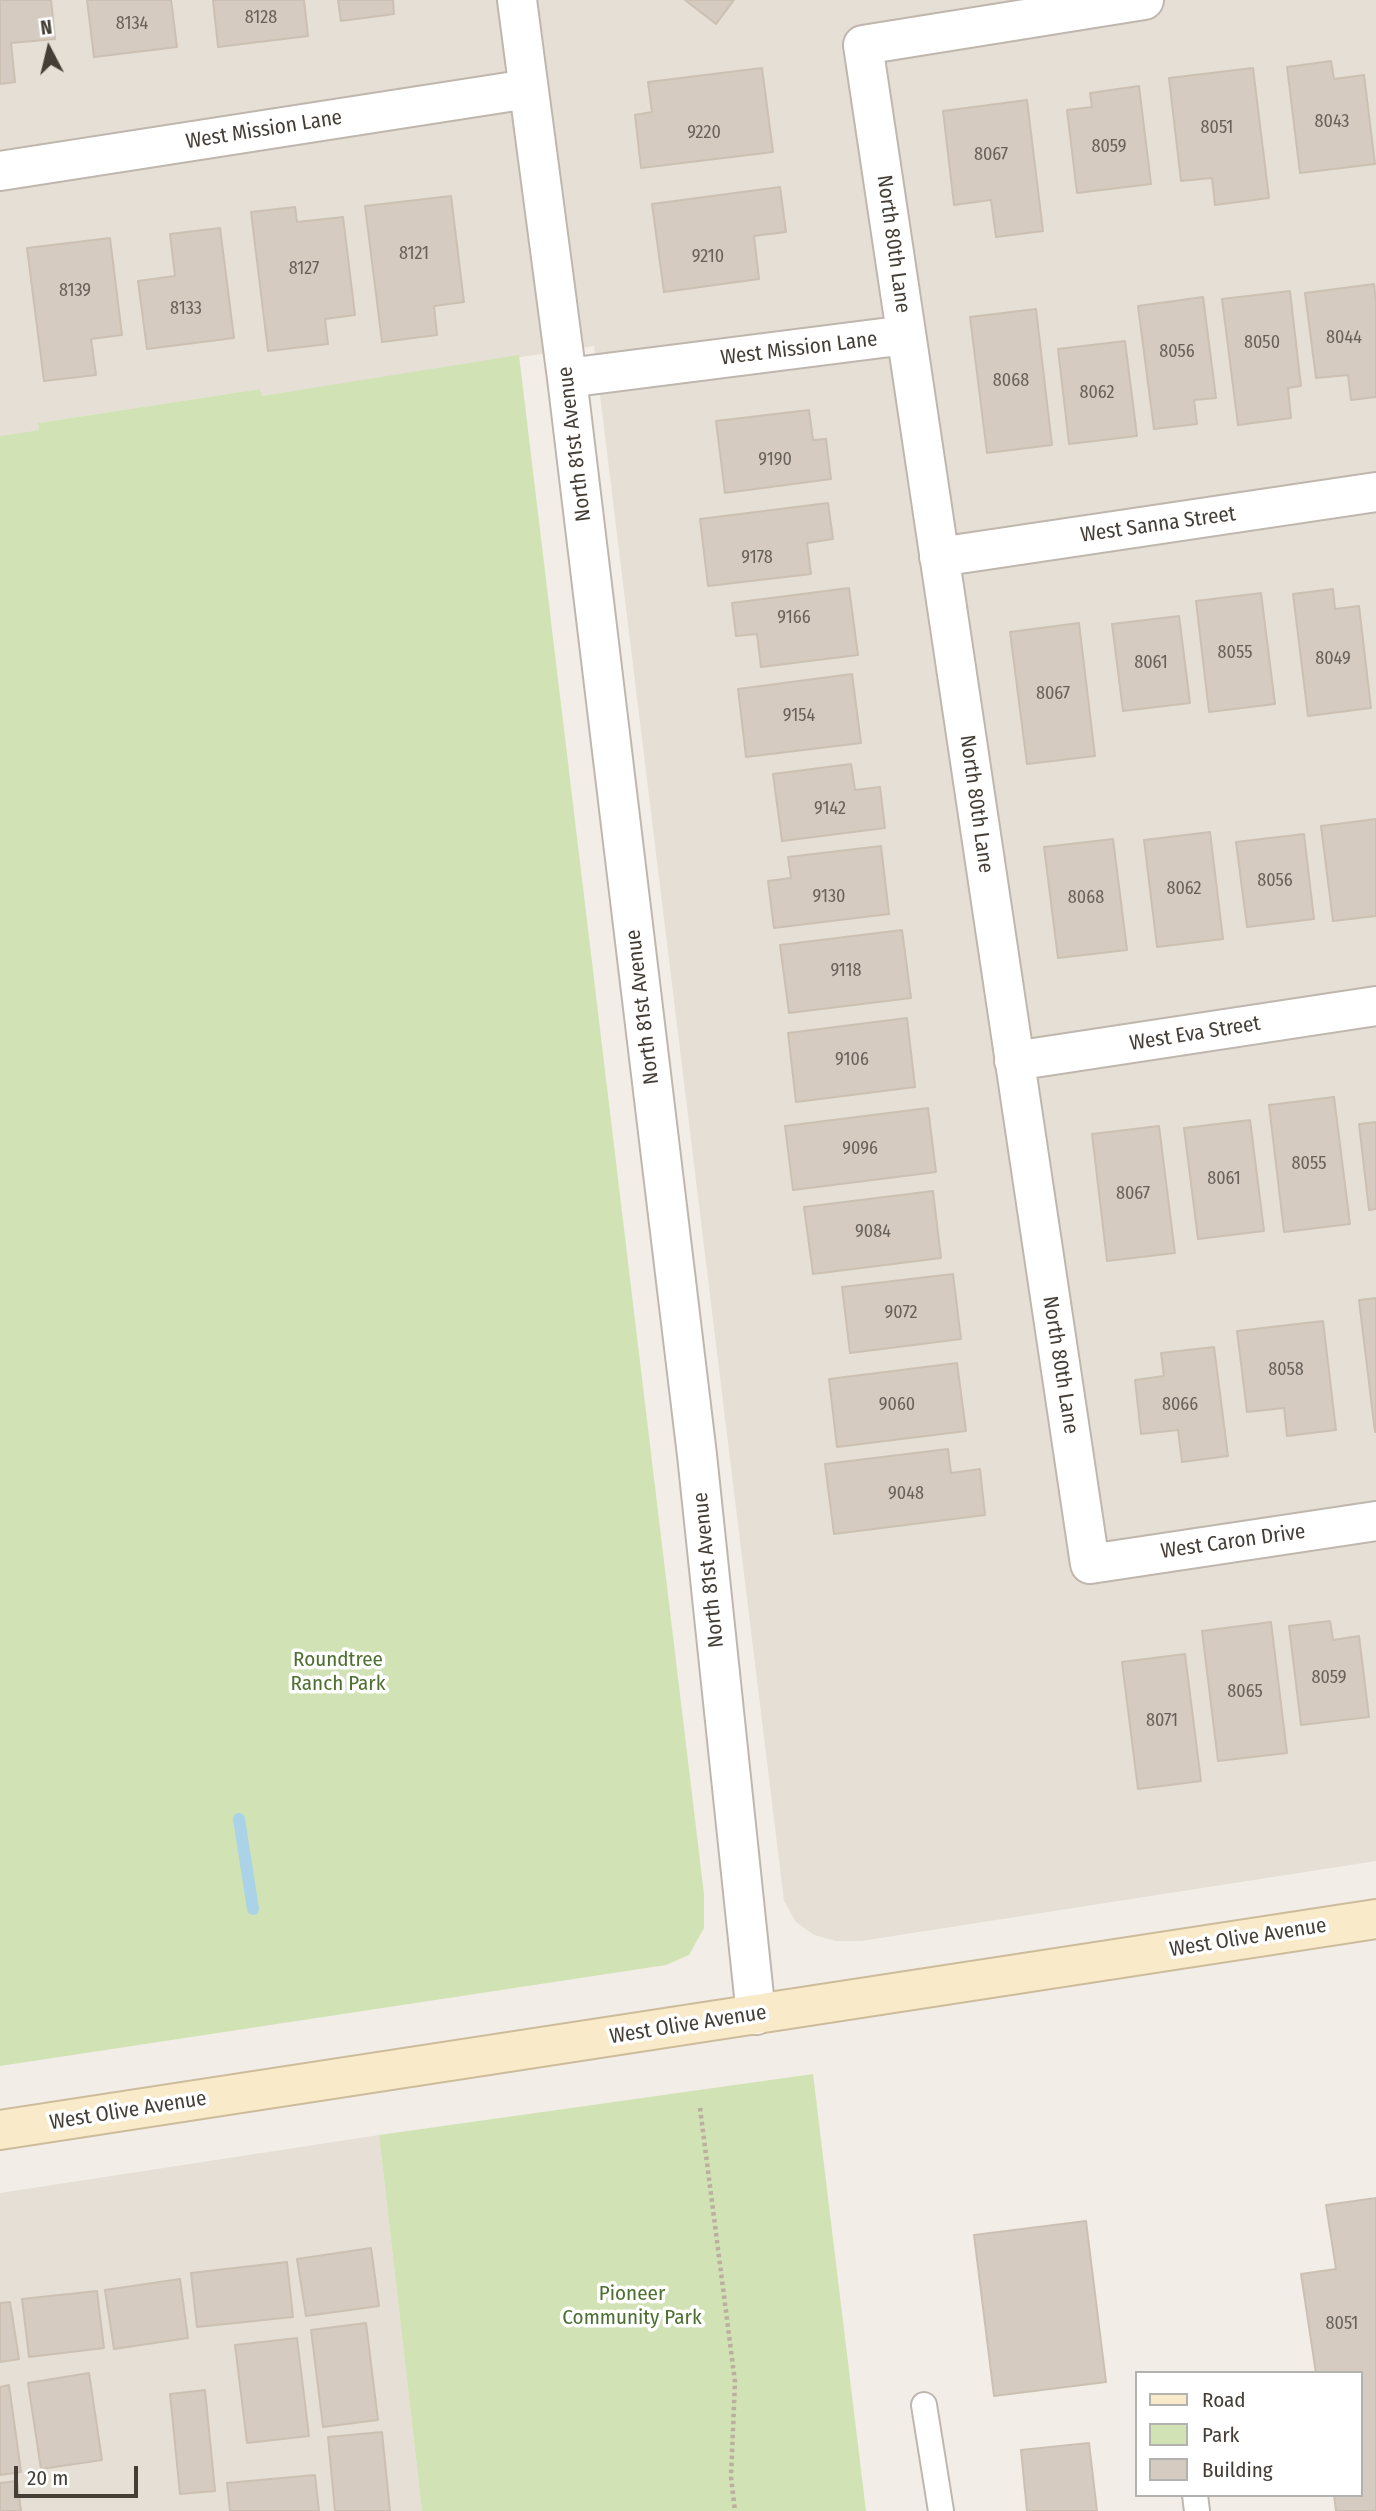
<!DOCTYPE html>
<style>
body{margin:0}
#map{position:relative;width:1376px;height:2511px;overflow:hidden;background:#f2eee7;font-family:"Fira Sans Condensed",sans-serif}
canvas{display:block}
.legend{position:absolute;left:1135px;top:2371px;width:228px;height:126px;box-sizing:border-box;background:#fff;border:2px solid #b4b2af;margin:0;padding:9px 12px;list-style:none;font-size:21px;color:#443e37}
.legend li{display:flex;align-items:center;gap:14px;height:35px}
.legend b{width:35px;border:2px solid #b4b2af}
.north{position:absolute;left:14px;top:14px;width:70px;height:70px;-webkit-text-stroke:5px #fff;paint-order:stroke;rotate:353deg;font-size:19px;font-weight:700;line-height:28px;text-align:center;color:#443e37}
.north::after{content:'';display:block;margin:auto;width:24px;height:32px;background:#443e37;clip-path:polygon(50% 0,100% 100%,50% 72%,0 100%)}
.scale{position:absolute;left:14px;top:2466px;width:124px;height:32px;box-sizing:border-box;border:4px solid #443e37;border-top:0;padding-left:9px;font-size:21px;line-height:24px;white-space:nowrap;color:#443e37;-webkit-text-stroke:5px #fff;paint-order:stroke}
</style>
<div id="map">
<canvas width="1376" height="2511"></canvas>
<ul class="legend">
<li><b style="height:9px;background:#f9eaca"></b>Road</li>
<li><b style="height:19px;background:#d1e2b4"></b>Park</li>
<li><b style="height:19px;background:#d5cbc1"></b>Building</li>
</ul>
<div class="north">N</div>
<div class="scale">20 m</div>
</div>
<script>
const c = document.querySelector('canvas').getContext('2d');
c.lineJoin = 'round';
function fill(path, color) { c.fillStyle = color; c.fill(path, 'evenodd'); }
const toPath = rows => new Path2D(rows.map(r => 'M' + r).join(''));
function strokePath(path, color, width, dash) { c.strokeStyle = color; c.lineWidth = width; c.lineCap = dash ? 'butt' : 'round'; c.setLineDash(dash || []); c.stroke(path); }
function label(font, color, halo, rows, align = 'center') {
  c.font = font + ' "Fira Sans Condensed",sans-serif'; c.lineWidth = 7; c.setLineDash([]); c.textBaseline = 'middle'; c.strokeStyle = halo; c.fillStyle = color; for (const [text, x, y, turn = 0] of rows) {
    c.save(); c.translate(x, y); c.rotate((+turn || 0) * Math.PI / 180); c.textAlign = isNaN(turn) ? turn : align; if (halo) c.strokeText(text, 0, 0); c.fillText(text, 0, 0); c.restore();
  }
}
const residential = toPath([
 [0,0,1376,0,1376,1861,861,1941,836,1941,814,1935,796,1922,784,1901,594,346,262,396,260,389,38,423,39,430,0,436],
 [379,2135,422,2511,0,2511,0,2193]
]);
const green = toPath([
 [519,355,704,1894,704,1928,689,1955,666,1965,0,2066,0,436,39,430,38,423,260,389,262,396],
 [813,2074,866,2511,422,2511,379,2135]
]);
const stream = toPath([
 [239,1819,253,1909]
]);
const building = toPath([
 [0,0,51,0,55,39,11,43,15,82,0,84,0,0],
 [87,0,171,0,177,47,94,57,87,0],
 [213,0,304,0,308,36,218,47,213,0],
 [338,0,393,0,394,14,341,21,338,0],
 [685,0,734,0,716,24,685,0],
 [1331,61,1334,79,1364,75,1375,164,1300,173,1287,67,1331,61],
 [762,68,773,152,641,168,635,115,652,112,648,82,762,68],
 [1253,68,1269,198,1215,205,1212,178,1181,181,1169,78,1253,68],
 [1139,86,1151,184,1077,193,1067,110,1092,107,1090,93,1139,86],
 [1027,100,1043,231,996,237,991,200,954,205,943,111,1027,100],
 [780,187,786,232,754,236,759,279,664,292,652,204,780,187],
 [451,196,464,302,434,306,437,335,382,342,365,206,451,196],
 [295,207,297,222,343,217,355,315,325,319,328,344,268,351,251,212,295,207],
 [220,228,234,338,147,349,138,281,175,276,170,234,220,228],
 [110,238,122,335,91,339,96,375,44,381,27,248,110,238],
 [1374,284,1376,302,1376,397,1351,400,1348,375,1316,378,1305,293,1374,284],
 [1290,291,1301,386,1288,388,1291,418,1238,425,1222,299,1290,291],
 [1203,297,1216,398,1194,400,1197,424,1154,429,1138,306,1203,297],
 [1036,309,1052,445,987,453,970,317,1036,309],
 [1125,341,1137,436,1069,444,1058,349,1125,341],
 [809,410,813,440,826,439,831,479,725,493,716,421,809,410],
 [828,503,833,539,807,543,811,574,708,586,700,519,828,503],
 [849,588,858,655,761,667,757,634,736,636,732,603,849,588],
 [1333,589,1335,609,1359,606,1371,708,1308,716,1293,594,1333,589],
 [1261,593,1275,704,1209,712,1196,601,1261,593],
 [1179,616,1190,703,1123,711,1112,624,1179,616],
 [1079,623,1095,756,1027,764,1010,632,1079,623],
 [852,674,861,743,746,757,738,689,852,674],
 [851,764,855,790,880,787,885,828,782,841,773,774,851,764],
 [1376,819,1376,916,1333,921,1321,826,1376,819],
 [1210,832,1223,939,1157,947,1144,840,1210,832],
 [1304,834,1314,919,1247,927,1236,842,1304,834],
 [1113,839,1127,950,1058,958,1044,847,1113,839],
 [881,846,889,914,774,928,768,881,791,878,788,857,881,846],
 [902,930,911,998,789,1013,780,945,902,930],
 [907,1018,915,1087,796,1102,788,1033,907,1018],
 [1334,1097,1350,1224,1284,1232,1269,1105,1334,1097],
 [928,1108,936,1172,793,1190,785,1126,928,1108],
 [1250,1120,1264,1231,1198,1239,1184,1128,1250,1120],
 [1376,1122,1376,1209,1369,1210,1359,1124,1376,1122],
 [1159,1126,1175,1253,1107,1261,1092,1134,1159,1126],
 [933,1191,941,1258,813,1274,804,1207,933,1191],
 [953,1274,961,1339,850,1353,842,1287,953,1274],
 [1376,1298,1376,1432,1375,1432,1359,1300,1376,1298],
 [1323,1321,1336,1430,1287,1436,1284,1408,1247,1412,1237,1331,1323,1321],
 [1214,1347,1228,1456,1182,1462,1178,1430,1141,1434,1135,1380,1164,1376,1161,1353,1214,1347],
 [957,1363,966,1431,837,1447,829,1379,957,1363],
 [948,1449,951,1473,980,1469,985,1515,834,1534,825,1464,948,1449],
 [1330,1621,1333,1640,1359,1636,1369,1717,1301,1725,1289,1626,1330,1621],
 [1271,1622,1287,1753,1218,1761,1202,1631,1271,1622],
 [1185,1654,1201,1781,1138,1789,1122,1662,1185,1654],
 [1376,2198,1376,2511,1336,2511,1334,2495,1360,2495,1360,2373,1316,2373,1301,2274,1336,2269,1326,2205,1376,2198],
 [1086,2221,1106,2382,994,2396,974,2235,1086,2221],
 [371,2248,379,2306,306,2316,297,2259,371,2248],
 [287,2262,293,2317,197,2327,191,2273,287,2262],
 [180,2279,188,2338,114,2349,105,2290,180,2279],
 [97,2291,104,2348,29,2357,22,2299,97,2291],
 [10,2302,19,2359,0,2362,0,2303,10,2302],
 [366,2323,378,2420,323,2427,311,2330,366,2323],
 [297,2338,309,2436,247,2443,235,2345,297,2338],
 [89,2373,102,2460,41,2469,28,2383,89,2373],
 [9,2385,21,2472,0,2475,0,2387,9,2385],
 [205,2390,215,2491,180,2494,170,2394,205,2390],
 [382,2432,390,2511,335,2511,328,2437,382,2432],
 [1089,2443,1097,2511,1027,2511,1021,2450,1089,2443],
 [315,2475,319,2511,230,2511,227,2483,315,2475],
 [17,2481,21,2511,0,2511,0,2483,17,2481]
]);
const path = toPath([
 [700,2108,735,2382,731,2477,735,2511]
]);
const service = toPath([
 [924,2405,941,2511],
 [1195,2495,1197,2511]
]);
const minor = toPath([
 [517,0,567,378,697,1455,756,2015],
 [1144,0,863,45,1090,1564,1376,1521],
 [0,171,528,89],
 [567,378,906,335],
 [939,557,1376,492],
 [1014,1061,1376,1006]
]);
const secondary = toPath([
 [0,2130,1376,1919]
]);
const numberNames = [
 ["8128",261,18],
 ["8134",132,24],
 ["8043",1332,122],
 ["8051",1217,128],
 ["9220",704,133],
 ["8059",1109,147],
 ["8067",991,155],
 ["8121",414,254],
 ["9210",708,257],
 ["8127",304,269],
 ["8139",75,291],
 ["8133",186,309],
 ["8044",1344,338],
 ["8050",1262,343],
 ["8056",1177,352],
 ["8068",1011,381],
 ["8062",1097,393],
 ["9190",775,460],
 ["9178",757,558],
 ["9166",794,618],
 ["8055",1235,653],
 ["8049",1333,659],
 ["8061",1151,663],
 ["8067",1053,694],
 ["9154",799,716],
 ["9142",830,809],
 ["8056",1275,881],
 ["8062",1184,889],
 ["9130",829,897],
 ["8068",1086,898],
 ["9118",846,971],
 ["9106",852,1060],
 ["9096",860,1149],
 ["8055",1309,1164],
 ["8061",1224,1179],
 ["8067",1133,1194],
 ["9084",873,1232],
 ["9072",901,1313],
 ["8058",1286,1370],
 ["9060",897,1405],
 ["8066",1180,1405],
 ["9048",906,1494],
 ["8059",1329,1678],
 ["8065",1245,1692],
 ["8071",1162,1721],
 ["8051",1342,2324]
];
const streetNames = [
 ["West Mission Lane",264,130,-9],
 ["North 80th Lane",893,244,82],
 ["West Mission Lane",799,349,-7],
 ["North 81st Avenue",575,444,-97],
 ["West Sanna Street",1158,525,-8],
 ["North 80th Lane",976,804,82],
 ["North 81st Avenue",643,1007,-97],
 ["West Eva Street",1195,1034,-9],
 ["North 80th Lane",1060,1365,81],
 ["West Caron Drive",1233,1542,-8],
 ["North 81st Avenue",709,1570,-96],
 ["West Olive Avenue",1248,1938,-9],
 ["West Olive Avenue",688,2025,-9],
 ["West Olive Avenue",128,2111,-9]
];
const parkNames = [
 ["Roundtree",338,1660],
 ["Ranch Park",338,1684],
 ["Pioneer",632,2294],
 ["Community Park",632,2318]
];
fill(residential, '#e5dfd6');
fill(green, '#d1e2b4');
strokePath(stream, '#aad3e8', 12);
fill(building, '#d5cbc1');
strokePath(building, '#ccc0b2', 2);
strokePath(service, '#bfb7ae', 28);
strokePath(minor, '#bfb7ae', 42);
strokePath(secondary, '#cdbc9b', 42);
strokePath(path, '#bcaf9d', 4.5, [3.5, 3.5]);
strokePath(service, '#fff', 24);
strokePath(minor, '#fff', 38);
strokePath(secondary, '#f9eaca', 38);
label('18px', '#68615a', null, numberNames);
label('21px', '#443e37', '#fff', streetNames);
label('21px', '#4d6f30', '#fff', parkNames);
</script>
